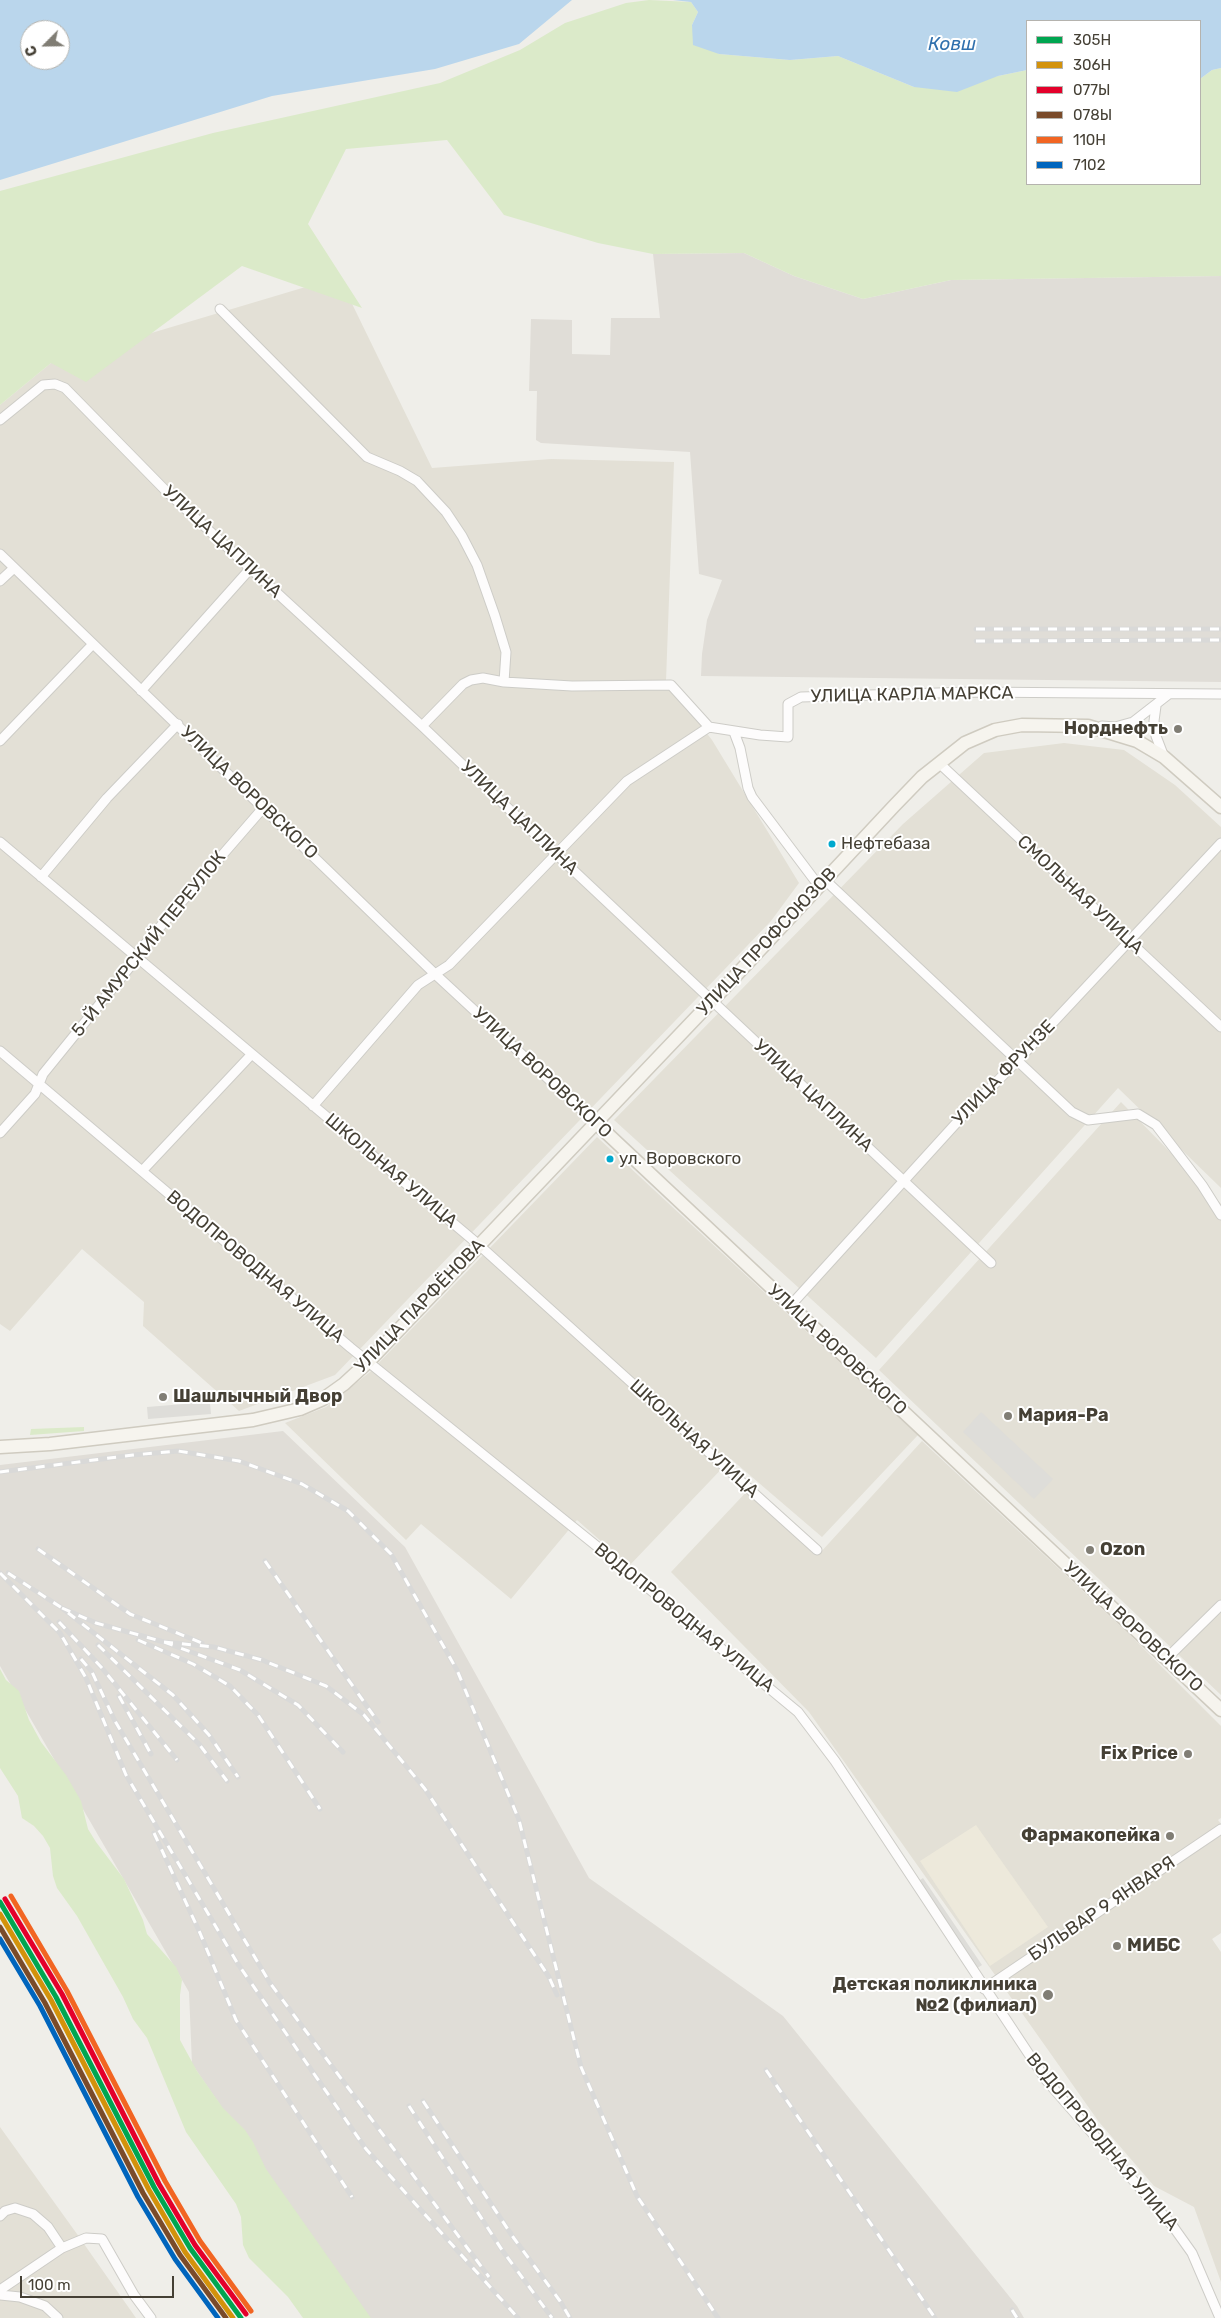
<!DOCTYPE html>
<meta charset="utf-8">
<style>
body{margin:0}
#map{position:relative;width:1221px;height:2318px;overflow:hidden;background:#efeee9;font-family:Rubik,sans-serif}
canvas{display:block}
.legend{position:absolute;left:1026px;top:20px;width:175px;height:165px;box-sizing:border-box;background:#fff;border:1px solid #b5b3ae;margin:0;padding:6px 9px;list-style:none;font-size:15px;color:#454035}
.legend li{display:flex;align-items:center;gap:10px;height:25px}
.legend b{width:25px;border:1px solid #b5b3ae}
.north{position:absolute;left:20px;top:20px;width:50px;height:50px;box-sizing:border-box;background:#fff;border:1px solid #b5b3ae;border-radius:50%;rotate:247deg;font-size:14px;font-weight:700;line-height:20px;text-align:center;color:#454035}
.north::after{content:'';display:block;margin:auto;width:18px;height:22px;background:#807d74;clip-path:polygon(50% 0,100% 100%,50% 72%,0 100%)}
.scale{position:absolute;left:20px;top:2276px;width:154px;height:22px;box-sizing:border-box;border:2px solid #454035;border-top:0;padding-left:6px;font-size:15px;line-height:18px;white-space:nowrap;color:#454035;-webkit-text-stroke:4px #fff;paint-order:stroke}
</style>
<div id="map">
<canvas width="1221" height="2318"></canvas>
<ul class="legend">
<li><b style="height:6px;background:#00a651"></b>305Н</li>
<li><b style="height:6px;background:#d3920b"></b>306Н</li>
<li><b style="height:6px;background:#e4002b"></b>077Ы</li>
<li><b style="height:6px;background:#7a4b2a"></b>078Ы</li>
<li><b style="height:6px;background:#f26522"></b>110Н</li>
<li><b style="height:6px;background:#0065bd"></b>7102</li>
</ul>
<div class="north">С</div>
<div class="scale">100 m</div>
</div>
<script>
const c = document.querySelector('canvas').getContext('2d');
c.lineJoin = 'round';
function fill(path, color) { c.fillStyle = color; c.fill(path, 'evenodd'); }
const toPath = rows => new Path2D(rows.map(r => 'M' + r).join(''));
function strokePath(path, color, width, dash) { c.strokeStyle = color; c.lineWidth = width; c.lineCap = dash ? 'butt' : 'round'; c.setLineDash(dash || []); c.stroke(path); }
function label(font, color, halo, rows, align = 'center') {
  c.font = font + ' Rubik,sans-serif'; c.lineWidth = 4; c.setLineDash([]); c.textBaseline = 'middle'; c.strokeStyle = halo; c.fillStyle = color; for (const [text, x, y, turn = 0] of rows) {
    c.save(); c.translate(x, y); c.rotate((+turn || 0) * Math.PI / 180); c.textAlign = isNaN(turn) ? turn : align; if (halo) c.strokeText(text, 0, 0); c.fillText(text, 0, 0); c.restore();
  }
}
const residential = toPath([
 [339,277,432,468,551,459,674,462,666,681,712,740,799,883,771,921,335,1375,239,1411,143,1326,144,1302,82,1249,10,1331,0,1324,0,405,51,363],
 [1064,743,1124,750,1175,785,1221,827,1221,1188,1118,1088,876,1358,614,1120,903,824,984,753],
 [1121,1102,1221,1204,1221,1695,879,1370],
 [597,1137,918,1435,822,1537,731,1459,629,1566,577,1520,511,1599,421,1524,406,1540,285,1423,326,1407,370,1372],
 [922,1441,1131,1636,1221,1726,1221,1818,1218,1820,1221,1824,1221,1933,1212,1939,1221,1952,1221,2282,1194,2207,1154,2186,1099,2122,809,1712,671,1572,750,1488,820,1553],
 [0,2127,77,2234,136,2318,0,2318]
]);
const industrial = toPath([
 [744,253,794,276,863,299,951,280,1221,276,1221,682,701,676,702,654,707,620,722,580,699,574,690,452,541,443,536,440,537,391,529,391,531,319,572,320,572,354,610,355,611,318,660,318,653,254],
 [283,1431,405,1547,589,1878,783,2016,1017,2306,1024,2318,366,2318,192,2064,189,1992,0,1666,0,1465]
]);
const education = toPath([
 [976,1825,1048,1927,990,1966,920,1861]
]);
const green = toPath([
 [649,0,691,2,698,12,692,25,719,54,790,60,838,56,914,87,998,76,1027,70,1027,184,1200,184,1200,79,1212,70,1221,68,1221,276,951,280,863,299,794,276,744,253,653,254,598,243,504,215,447,140,346,149,308,224,362,308,242,266,86,382,51,363,0,405,0,191,213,133,440,83,520,50,565,23,626,3],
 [84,1427,84,1431,30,1435,31,1429],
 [0,1669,6,1680,19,1691,29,1720,41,1742,66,1775,81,1801,88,1829,96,1842,124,1879,143,1920,147,1934,176,1967,182,1980,180,1995,180,2040,197,2071,223,2108,245,2130,253,2142,266,2169,371,2318,303,2318,288,2297,249,2258,243,2245,241,2217,236,2204,186,2132,147,2038,133,2019,123,1997,77,1916,57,1888,53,1876,50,1848,43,1836,34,1826,22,1818,18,1796,0,1768]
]);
const parking = toPath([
 [209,1393,211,1414,148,1419,147,1407,184,1404,184,1395],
 [981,1412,1053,1479,1034,1499,963,1432],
 [923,1878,982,1965,976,1969,917,1882]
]);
const water = toPath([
 [0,0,572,0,519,44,435,69,272,96,0,180],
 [30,30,60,30,60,60,30,60],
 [673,0,1221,0,1221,68,1212,70,1200,79,1200,21,1027,21,1027,70,998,76,957,92,914,87,838,56,790,60,719,54,693,45,692,25,698,12,691,2]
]);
const minor = toPath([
 [220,309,367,457,400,471,417,481,446,512,462,536,477,565,495,616,506,652,504,682],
 [0,420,43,385,55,384,65,388,166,491,422,726,555,853,991,1263],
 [0,554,435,974,596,1123],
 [0,581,14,568],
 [141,691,250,569],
 [1156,706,1154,721,1156,736,1164,757],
 [422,726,463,684,471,680,483,678,504,682,572,686,671,685,709,727],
 [1102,726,1115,727,1133,722,1169,694],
 [734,732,740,748,748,788,752,797,819,886],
 [0,741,93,644],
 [939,763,1221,1027],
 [0,842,479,1245,817,1550],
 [41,877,107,798,178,724],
 [825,880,1072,1112,1088,1120,1138,1114,1156,1125,1202,1185,1221,1215],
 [0,1051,351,1348,630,1573,798,1712,835,1761,1046,2080,1172,2225,1192,2253,1220,2318],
 [313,1106,418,985,449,965,627,781,709,727,760,735,788,737,788,704,801,697,971,692,1221,694],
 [0,1133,35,1094,43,1074,137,958,140,950,263,808],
 [142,1171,251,1055],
 [790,1306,960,1119,1018,1060,1221,843],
 [1166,1659,1221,1605],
 [984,1989,1221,1829],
 [0,2216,5,2211,15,2208,33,2214,48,2227,62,2248,0,2290],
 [62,2248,86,2238,102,2239,134,2295,151,2318],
 [0,2295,20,2297,45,2306,58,2318]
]);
const secondary = toPath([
 [596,1123,1221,1710],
 [0,1447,50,1444,253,1420,300,1409,323,1399,344,1384,369,1361,712,1001,894,806,922,777,965,743,995,730,1022,725,1088,726,1137,741,1164,757,1221,807]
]);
const rail = toPath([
 [976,629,1221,629],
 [976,641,1221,640],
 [0,1472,133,1455,178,1451,239,1461,302,1484,348,1511,391,1554,457,1670,519,1820,581,2067,637,2196,718,2318],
 [38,1549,130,1614,202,1643],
 [265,1561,378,1722],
 [0,1573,60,1633,86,1678,126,1775,238,1964,366,2149,518,2318],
 [8,1573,62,1608,173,1695,209,1735,238,1777],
 [62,1608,96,1623,164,1642,240,1670,298,1705,343,1752],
 [59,1622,102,1668,177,1760],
 [138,1640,193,1664,230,1686,258,1715,320,1809],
 [164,1642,214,1647,262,1660,326,1686,364,1715,425,1789,549,1977,557,1995],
 [98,1645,199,1744,227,1781],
 [81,1659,92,1672,115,1721,270,1983,489,2277],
 [119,1696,151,1754],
 [154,1833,200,1933,236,2020,352,2197],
 [766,2070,935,2318],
 [423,2101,513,2237,560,2301,570,2318],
 [409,2106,502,2250,552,2318],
 [1012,2310,1017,2318]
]);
const rail1 = toPath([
 [0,1902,56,1997,154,2187,190,2248,241,2318]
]);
const rail2 = toPath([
 [0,1914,51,2000,149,2190,185,2252,233,2318]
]);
const rail3 = toPath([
 [5,1899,62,1994,159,2184,195,2245,246,2314]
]);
const rail4 = toPath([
 [0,1927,45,2003,143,2193,180,2255,226,2318]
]);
const rail5 = toPath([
 [11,1896,67,1991,165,2181,200,2241,251,2311]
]);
const rail6 = toPath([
 [0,1939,40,2006,138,2197,175,2259,218,2318]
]);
const markers = [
 [1178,729,5,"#807d74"],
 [832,844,4.5,"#00a9ce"],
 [610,1159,4.5,"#00a9ce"],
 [163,1397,5,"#807d74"],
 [1008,1416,5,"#807d74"],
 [1090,1550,5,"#807d74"],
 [1188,1754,5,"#807d74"],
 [1170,1836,5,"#807d74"],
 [1117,1946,5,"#807d74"],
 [1048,1995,6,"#807d74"]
];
const busNames = [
 ["Нефтебаза",841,844],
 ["ул. Воровского",619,1159]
];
const streetNames = [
 ["УЛИЦА ЦАПЛИНА",222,542,43],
 ["УЛИЦА КАРЛА МАРКСА",912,695,-1],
 ["УЛИЦА ВОРОВСКОГО",249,793,44],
 ["УЛИЦА ЦАПЛИНА",519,818,44],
 ["СМОЛЬНАЯ УЛИЦА",1080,895,43],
 ["УЛИЦА ПРОФСОЮЗОВ",767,942,-47],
 ["5-Й АМУРСКИЙ ПЕРЕУЛОК",149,944,-51],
 ["УЛИЦА ВОРОВСКОГО",542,1073,43],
 ["УЛИЦА ФРУНЗЕ",1004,1073,-46],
 ["УЛИЦА ЦАПЛИНА",813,1096,43],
 ["ШКОЛЬНАЯ УЛИЦА",391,1171,40],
 ["ВОДОПРОВОДНАЯ УЛИЦА",255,1267,40],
 ["УЛИЦА ПАРФЁНОВА",420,1306,-46],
 ["УЛИЦА ВОРОВСКОГО",837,1350,43],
 ["ШКОЛЬНАЯ УЛИЦА",694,1439,42],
 ["ВОДОПРОВОДНАЯ УЛИЦА",684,1618,39],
 ["УЛИЦА ВОРОВСКОГО",1133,1627,43],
 ["БУЛЬВАР 9 ЯНВАРЯ",1102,1909,-34],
 ["ВОДОПРОВОДНАЯ УЛИЦА",1102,2142,50]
];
const poiNames = [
 ["Норднефть",1168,729],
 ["Шашлычный Двор",173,1397,"left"],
 ["Мария-Ра",1018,1416,"left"],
 ["Ozon",1100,1550,"left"],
 ["Fix Price",1178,1754],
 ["Фармакопейка",1160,1836],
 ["МИБС",1127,1946,"left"],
 ["Детская поликлиника",1037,1985],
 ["№2 (филиал)",1037,2006]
];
const waterNames = [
 ["Ковш",952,45]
];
fill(residential, '#e3e0d6');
fill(industrial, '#e0ddd7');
fill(education, '#ede9db');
fill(green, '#dbeac9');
fill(parking, '#deddd9');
fill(water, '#bad6ec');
strokePath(minor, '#cdccc7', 11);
strokePath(secondary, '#cfcbc0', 15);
strokePath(minor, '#fdfcfc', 9);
strokePath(secondary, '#f6f4ee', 12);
strokePath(rail, '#d9d9d8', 5);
strokePath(rail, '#fff', 3, [9]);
strokePath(rail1, '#00a651', 5);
strokePath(rail2, '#d3920b', 5);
strokePath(rail3, '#e4002b', 5);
strokePath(rail4, '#7a4b2a', 5);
strokePath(rail5, '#f26522', 5);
strokePath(rail6, '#0065bd', 5);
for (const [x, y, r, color] of markers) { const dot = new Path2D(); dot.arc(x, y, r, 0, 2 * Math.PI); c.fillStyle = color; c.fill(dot); strokePath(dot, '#fff', 2); }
label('17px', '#454035', '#fff', busNames, 'left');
label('18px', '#454035', '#fff', streetNames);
label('bold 18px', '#454035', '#fff', poiNames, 'right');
label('italic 19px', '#3171ae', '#fff', waterNames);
</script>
